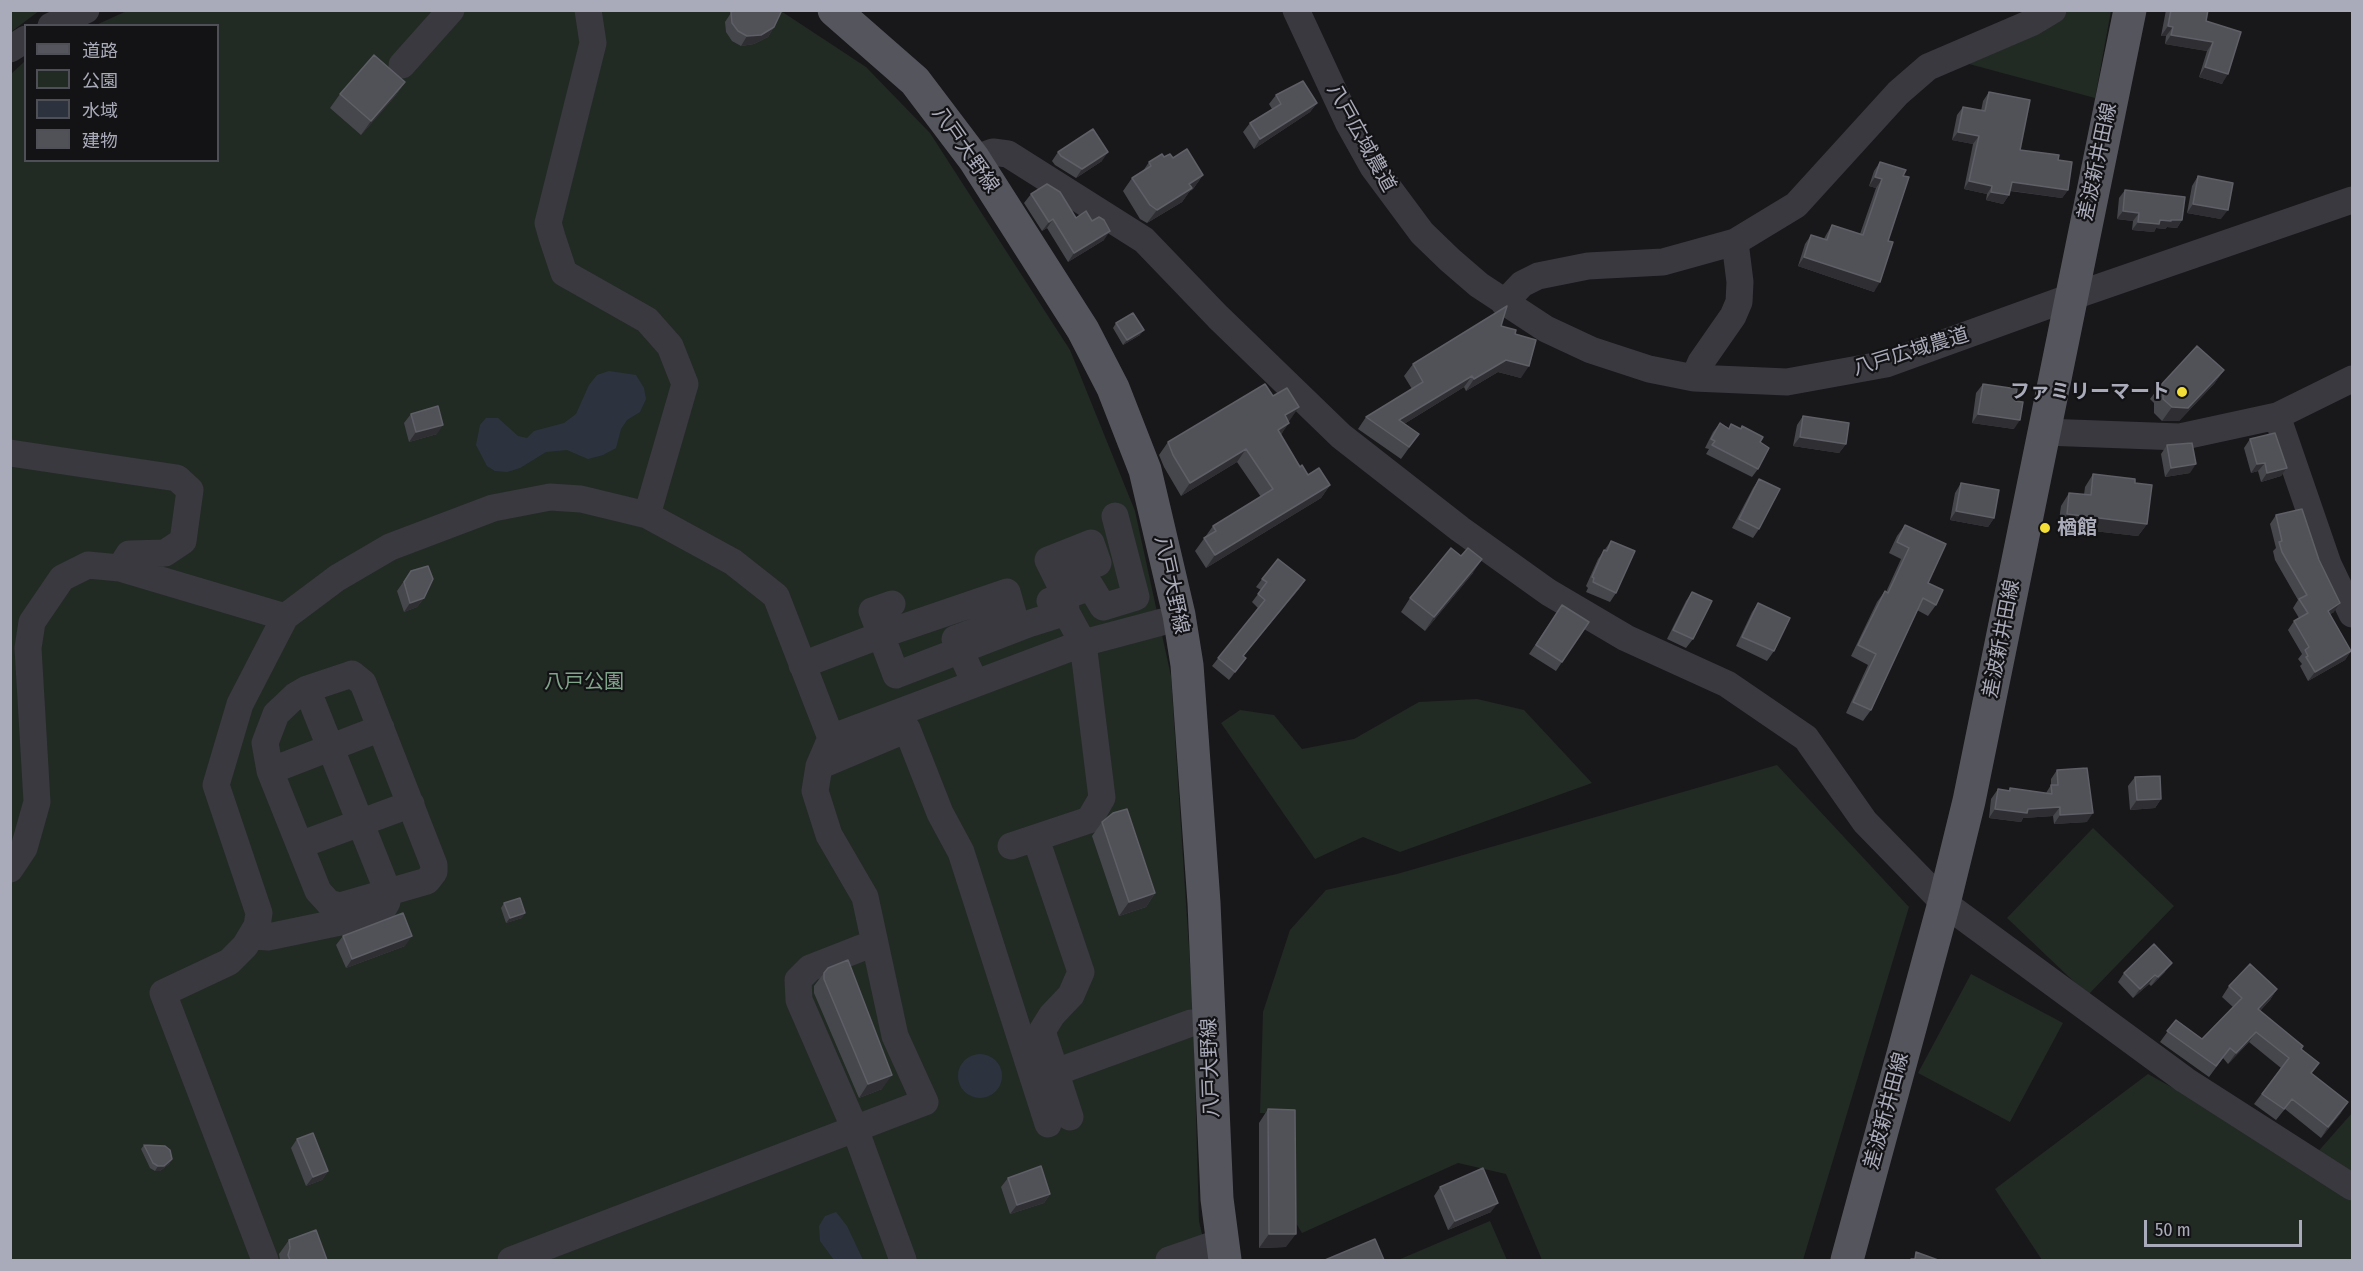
<!DOCTYPE html>
<meta charset="utf-8">
<style>
body{margin:0}
#map{position:relative;width:2363px;height:1271px;overflow:hidden;background:#18181a;font-family:"Fira Sans Condensed","Noto Sans JP",sans-serif}
canvas{display:block}
.frame{position:absolute;inset:0;border:12px solid #aaabba;pointer-events:none}
.legend{position:absolute;left:24px;top:24px;width:195px;height:138px;box-sizing:border-box;background:#131315;border:2px solid #4f5057;margin:0;padding:8px 10px;list-style:none;font-size:18px;color:#aaabba}
.legend li{display:flex;align-items:center;gap:12px;height:30px}
.legend b{width:30px;border:2px solid #4f5057}
.scale{position:absolute;left:2144px;top:1220px;width:158px;height:27px;box-sizing:border-box;border:3px solid #aaabba;border-top:0;padding-left:8px;font-size:18px;line-height:21px;white-space:nowrap;color:#aaabba;-webkit-text-stroke:4px #131315;paint-order:stroke}
</style>
<div id="map">
<canvas width="2363" height="1271"></canvas>
<div class="frame"></div>
<ul class="legend">
<li><b style="height:8px;background:#55555e"></b>道路</li>
<li><b style="height:16px;background:#222a24"></b>公園</li>
<li><b style="height:16px;background:#2d333e"></b>水域</li>
<li><b style="height:16px;background:#515158"></b>建物</li>
</ul>
<div class="scale">50 m</div>
</div>
<script>
const c = document.querySelector('canvas').getContext('2d');
c.lineJoin = 'round';
function fill(path, color) { c.fillStyle = color; c.fill(path, 'evenodd'); }
const toPath = rows => new Path2D(rows.map(r => 'M' + r).join(''));
function strokePath(path, color, width, dash) { c.strokeStyle = color; c.lineWidth = width; c.lineCap = dash ? 'butt' : 'round'; c.setLineDash(dash || []); c.stroke(path); }
function label(font, color, halo, rows, align = 'center') {
  c.font = font + ' "Fira Sans Condensed","Noto Sans JP",sans-serif'; c.lineWidth = 4.5; c.setLineDash([]); c.textBaseline = 'middle'; c.strokeStyle = halo; c.fillStyle = color; for (const [text, x, y, turn = 0] of rows) {
    c.save(); c.translate(x, y); c.rotate((+turn || 0) * Math.PI / 180); c.textAlign = isNaN(turn) ? turn : align; if (halo) c.strokeText(text, 0, 0); c.fillText(text, 0, 0); c.restore();
  }
}
const green = toPath([
 [11,10,39,10,39,11,11,32],
 [129,10,781,11,866,67,930,133,1070,350,1135,511,1171,676,1193,1009,1199,1221,1208,1260,11,1260,11,74,25,61,26,160,218,160,218,26,96,25],
 [2069,11,2111,11,2095,98,1958,61,2031,30],
 [1477,699,1524,710,1592,783,1400,852,1363,837,1315,859,1221,723,1240,710,1274,715,1302,749,1354,739,1419,702],
 [1777,765,1909,907,1803,1260,1542,1260,1506,1174,1458,1163,1302,1233,1294,1220,1292,1114,1260,1113,1263,1012,1290,930,1326,890,1397,874],
 [2093,828,2174,906,2088,995,2007,918],
 [1971,974,2063,1023,2010,1122,1918,1073],
 [2148,1074,2308,1163,2352,1113,2352,1260,2042,1260,1995,1189],
 [1490,1221,1507,1260,1398,1260]
]);
const water = toPath([
 [609,371,636,375,644,388,646,399,640,412,627,420,621,429,616,448,603,455,588,459,567,450,546,452,520,468,507,472,495,471,487,466,476,445,480,425,486,418,498,418,518,436,527,438,534,431,564,423,576,414,589,385,597,375],
 '958 1076a22 22 0 1 1 44 0a22 22 0 1 1-44 0Z',
 [836,1212,847,1226,863,1260,834,1260,820,1241,819,1226,825,1216]
]);
const minor = toPath([
 [1296,10,1349,124,1373,167,1422,233,1450,260,1479,285,1546,329,1591,350,1649,369,1694,378,1787,382,1886,364,2071,297,2352,200],
 [51,26,86,10],
 [10,49,26,39],
 [402,65,451,10],
 [974,159,993,152,1008,154,1144,240,1218,317,1341,436,1460,529,1548,592,1626,638,1727,684,1806,738,1865,822,1944,903,2185,1080,2352,1187],
 [1504,303,1522,284,1538,276,1588,266,1663,262,1735,242,1796,205,1898,93,1928,67,2033,22,2053,10],
 [1694,378,1701,362,1733,316,1739,302,1740,282,1735,242],
 [2277,416,2328,564,2352,614],
 [2044,432,2180,437,2277,416,2352,379],
 [10,453,177,478,190,490,183,541,165,553,129,554,120,568,285,617,240,704,216,785,259,913,257,926,245,946,229,962,163,993,265,1260],
 [1050,601,1091,587,1103,607,1136,597,1115,516],
 [892,604,872,611,896,675,1031,623,1066,612],
 [285,617,337,578,390,547,493,508,550,497,581,499,647,515],
 [802,665,881,635,1007,592,1014,617,955,639,975,683],
 [352,674,363,683,434,865,434,872,427,881,340,906,329,903,318,891,270,771,265,743,276,714,295,696,307,689,352,674],
 [831,738,1083,643,1162,622],
 [819,766,907,729,940,813,961,852,1048,1124],
 [270,771,381,728],
 [1036,839,1081,972,1071,995,1052,1015,1042,1031,1070,1117],
 [300,845,411,804],
 [1011,846,1089,820,1102,798,1083,643,1066,612,1065,595,1057,578,1098,563,1091,543,1048,560,1057,578],
 [10,869,24,848,37,802,28,648,32,622,62,578,88,565,120,568],
 [252,936,268,937,374,915,383,909,387,902,388,892,307,689],
 [874,943,810,968,798,980,799,1000,855,1129,903,1260],
 [1056,1072,1191,1023],
 [511,1260,925,1102,895,1036,865,897,829,835,815,791,819,766,831,738,776,596,733,562,647,515,685,384,670,346,647,320,564,273,552,237,548,223,593,43,588,10],
 [1169,1260,1221,1242]
]);
const major = toPath([
 [834,10,915,81,974,159,1083,330,1113,388,1145,470,1179,615,1187,665,1204,903,1217,1199,1225,1260],
 [1847,1260,1944,903,1969,801,2130,10]
]);
const wall = toPath([
 [733,10,774,27,768,37,754,44,741,46,732,41,726,32,725,22],
 [2166,10,2208,10,2206,21,2241,32,2222,84,2199,77,2207,51,2165,44,2166,36,2161,36],
 [405,82,396,95,361,135,330,108,340,94],
 [1989,92,2020,150,2058,160,2068,190,2062,198,2010,191,2009,195,2003,204,1986,200,1987,194,1964,189,1973,144,1952,140,1957,115,1963,107,1981,111,1983,101],
 [1276,95,1317,103,1310,112,1254,149,1243,132,1250,123,1272,109,1269,104],
 [1058,152,1102,161,1076,178,1055,165,1052,161],
 [1164,157,1173,158,1203,175,1193,189,1189,192,1182,202,1147,223,1140,219,1123,191,1132,178,1143,171,1149,162],
 [1880,162,1903,176,1888,241,1874,292,1798,266,1805,244,1811,235,1824,239,1826,235,1832,225,1860,234,1876,188,1869,186,1874,171],
 [2198,176,2221,219,2187,213,2192,186],
 [2125,190,2182,220,2177,228,2167,227,2165,229,2156,228,2154,232,2132,230,2133,221,2117,219,2119,198],
 [1031,194,1076,218,1104,240,1068,262,1047,228,1042,231,1024,203],
 [1116,323,1140,335,1123,345,1113,328],
 [1501,326,1515,334,1521,378,1498,372,1466,391,1464,387,1404,424,1419,434,1401,459,1358,429,1366,417,1412,389,1404,376,1413,364],
 [2224,370,2214,384,2179,421,2162,421,2154,413,2154,403,2150,399,2160,386],
 [1983,384,2015,401,2014,429,1972,423,1976,393],
 [1273,396,1290,420,1288,421,1281,435,1300,467,1308,475,1330,485,1321,498,1206,568,1195,551,1213,526,1261,497,1237,462,1181,496,1164,467,1159,455,1168,442],
 [411,414,437,434,409,442,404,423],
 [1803,416,1846,444,1839,453,1793,446,1797,425],
 [1720,423,1729,428,1731,424,1740,429,1742,426,1760,442,1758,469,1752,477,1706,454,1709,449,1705,448,1713,432],
 [2250,439,2287,468,2281,476,2261,482,2258,471,2251,473,2244,448],
 [2167,445,2190,473,2165,477,2161,454],
 [2093,474,2135,483,2147,524,2138,536,2058,527,2061,506,2069,493,2084,495,2085,487],
 [1759,479,1759,529,1753,538,1732,528,1753,488],
 [1961,483,1994,518,1988,527,1950,520,1955,493],
 [2276,515,2334,612,2330,614,2351,651,2345,660,2308,681,2300,666,2302,664,2298,659,2302,654,2288,630,2294,621,2299,618,2293,608,2298,600,2275,560,2273,551,2276,548,2270,524],
 [1905,525,1936,605,1928,616,1917,610,1871,710,1863,721,1846,713,1868,665,1851,656,1877,602,1885,591,1886,592,1901,559,1889,553,1897,536],
 [1611,541,1616,593,1610,602,1586,592,1588,588,1586,586,1598,559],
 [1461,556,1473,573,1425,631,1401,612,1410,598],
 [411,571,424,598,417,607,404,612,397,591],
 [1262,579,1305,580,1299,589,1243,656,1246,658,1229,680,1212,666,1258,608,1252,602,1261,590,1256,587],
 [1692,592,1693,639,1686,648,1667,639,1686,601],
 [1758,603,1774,651,1767,661,1736,646,1752,612],
 [1562,605,1589,622,1556,671,1529,654],
 [2057,770,2087,822,2054,824,2053,816,2023,818,2021,822,1989,818,1991,799,1998,789,2008,791,2010,788,2046,793,2051,785,2051,779],
 [2135,777,2161,799,2155,808,2130,810,2128,786],
 [1102,822,1155,893,1146,907,1119,916,1092,836],
 [504,903,522,918,506,923,501,908],
 [343,936,405,946,346,968,336,945],
 [2165,972,2151,986,2149,984,2133,998,2118,982,2124,973],
 [824,973,882,1089,859,1098,814,993,814,986],
 [2229,986,2277,989,2270,1000,2260,1011,2301,1049,2312,1074,2341,1113,2321,1138,2285,1109,2276,1120,2254,1104,2281,1068,2249,1042,2228,1064,2223,1058,2209,1077,2160,1042,2176,1020,2202,1039,2233,1007,2222,997],
 [1268,1109,1286,1247,1259,1248,1259,1123],
 [297,1139,328,1171,322,1180,306,1186,291,1148],
 [144,1145,172,1159,169,1164,160,1171,155,1171,150,1168,141,1149],
 [1008,1178,1050,1194,1044,1203,1010,1214,1001,1187],
 [1440,1187,1491,1212,1448,1230,1434,1196],
 [289,1240,327,1260,280,1260,279,1254]
]);
const shadedWall = toPath([
 [2168,26,2173,27,2166,36,2161,36],
 [774,27,768,37,754,44,741,46,747,36],
 [2171,35,2213,42,2207,51,2165,44],
 [2205,67,2228,74,2222,84,2199,77],
 [405,82,396,95,361,135,371,121],
 [1317,103,1310,112,1254,149,1260,139],
 [1958,132,1979,136,1973,144,1952,140],
 [1108,152,1102,161,1076,178,1082,169],
 [1203,175,1193,189,1189,192,1182,202,1147,223,1157,210,1189,184],
 [1875,177,1882,179,1876,188,1869,186],
 [1969,181,1992,186,1987,194,1964,189],
 [2012,182,2068,190,2062,198,2006,190],
 [1991,192,2009,195,2003,204,1986,200],
 [2193,204,2228,210,2221,219,2187,213],
 [2123,211,2139,213,2133,221,2117,219],
 [1053,219,1047,228,1042,231,1049,222],
 [2171,220,2182,220,2177,228,2167,227,2165,229,2156,228,2154,232,2132,230,2138,222],
 [1110,231,1104,240,1068,262,1074,253],
 [1804,257,1880,282,1874,292,1798,266],
 [1144,330,1140,335,1123,345,1127,340],
 [1506,360,1529,366,1521,378,1498,372,1466,391,1474,379],
 [2224,370,2214,384,2179,421,2162,421,2172,407],
 [1472,376,1464,387,1391,432,1399,420],
 [1299,407,1290,420,1276,428,1285,415],
 [1978,414,2020,420,2014,429,1972,423],
 [1289,423,1280,436,1278,430],
 [443,425,437,434,409,442,416,432],
 [1800,437,1846,444,1839,453,1793,446],
 [1246,449,1237,462,1181,496,1190,483],
 [2265,463,2258,471,2251,473,2257,464],
 [2196,464,2190,473,2165,477,2171,468],
 [2287,468,2281,476,2261,482,2267,473],
 [1330,485,1321,498,1206,568,1215,555],
 [1956,511,1994,518,1988,527,1950,520],
 [2067,514,2147,524,2138,536,2058,527],
 [1482,559,1473,573,1425,631,1434,617],
 [1305,580,1299,589,1237,664,1243,656],
 [424,598,417,607,404,612,410,603],
 [2340,603,2334,612,2321,620,2328,611],
 [2351,651,2345,660,2308,681,2315,672],
 [2161,799,2155,808,2130,810,2137,800],
 [2060,807,2053,816,2023,818,2021,822,1989,818,1995,809,2028,809],
 [2093,813,2087,822,2054,824,2060,815],
 [1155,893,1146,907,1119,916,1129,902],
 [525,913,522,918,506,923,510,918],
 [412,936,405,946,346,968,352,959],
 [2172,963,2165,972,2151,986,2158,977],
 [2155,975,2149,984,2133,998,2140,989],
 [2277,989,2270,1000,2251,1020,2258,1009],
 [2256,1032,2249,1042,2228,1064,2236,1053],
 [892,1075,882,1089,859,1098,868,1084],
 [2348,1102,2341,1113,2321,1138,2328,1127],
 [172,1159,169,1164,160,1171,155,1171,158,1166],
 [328,1171,322,1180,306,1186,313,1177],
 [1050,1194,1044,1203,1010,1214,1017,1205],
 [1498,1203,1491,1212,1448,1230,1455,1221],
 [1269,1234,1296,1234,1286,1247,1259,1248]
]);
const building = toPath([
 [733,10,782,10,774,27,761,35,747,36,738,31,732,23,731,12,733,10],
 [2171,10,2208,10,2206,21,2241,32,2228,74,2205,67,2213,42,2171,35,2173,27,2168,26,2171,10],
 [374,55,405,82,371,121,340,94,374,55],
 [1303,81,1317,103,1260,139,1250,123,1281,104,1276,95,1303,81],
 [1989,92,2030,100,2020,150,2059,155,2058,160,2072,162,2068,190,2012,182,2009,195,1991,192,1992,186,1969,181,1979,136,1958,132,1963,107,1985,111,1989,92],
 [1093,129,1108,152,1082,169,1061,156,1058,152,1093,129],
 [1187,149,1203,175,1189,184,1192,188,1157,210,1150,205,1132,178,1151,166,1149,162,1162,154,1164,157,1170,154,1173,158,1187,149],
 [1880,162,1906,170,1903,176,1909,177,1888,241,1893,242,1880,282,1804,257,1811,235,1827,240,1832,225,1863,235,1882,179,1875,177,1880,162],
 [2198,176,2233,183,2228,210,2193,204,2198,176],
 [1047,184,1060,192,1076,218,1086,211,1092,221,1099,217,1104,220,1110,231,1074,253,1053,219,1049,222,1031,194,1047,184],
 [2125,190,2185,197,2182,220,2171,220,2171,221,2160,220,2159,224,2138,222,2139,213,2123,211,2125,190],
 [1507,306,1501,326,1516,330,1515,334,1536,340,1529,366,1506,360,1474,379,1472,376,1399,420,1419,434,1409,447,1366,417,1423,382,1413,364,1507,306],
 [1133,313,1144,330,1127,340,1116,323,1133,313],
 [2197,346,2224,370,2188,408,2172,407,2163,399,2163,389,2160,386,2197,346],
 [1265,384,1273,396,1287,388,1299,407,1285,415,1289,423,1278,430,1300,467,1302,465,1308,475,1319,468,1330,485,1215,555,1204,538,1216,531,1213,526,1273,489,1246,449,1190,483,1173,455,1168,442,1265,384],
 [1983,384,2017,389,2015,401,2023,402,2020,420,1978,414,1983,384],
 [438,406,443,425,416,432,411,414,438,406],
 [1803,416,1849,423,1846,444,1800,437,1803,416],
 [1720,423,1729,429,1731,424,1741,429,1742,426,1763,437,1760,442,1769,448,1758,469,1712,445,1715,441,1711,439,1720,423],
 [2275,433,2287,468,2267,473,2265,463,2257,464,2250,439,2275,433],
 [2192,443,2196,464,2171,468,2167,445,2192,443],
 [2093,474,2135,479,2135,483,2152,485,2147,524,2067,514,2069,493,2091,495,2093,474],
 [1759,479,1780,489,1759,529,1739,519,1759,479],
 [1961,483,1999,490,1994,518,1956,511,1961,483],
 [2302,509,2319,560,2340,603,2328,611,2351,651,2315,672,2306,657,2308,656,2305,650,2309,647,2294,621,2308,613,2299,599,2307,595,2282,552,2279,542,2282,541,2276,515,2302,509],
 [1905,525,1946,544,1928,583,1943,590,1936,605,1923,598,1871,710,1853,702,1876,654,1858,645,1885,591,1888,593,1909,548,1897,542,1905,525],
 [1611,541,1635,551,1616,593,1593,582,1594,578,1592,577,1604,550,1607,551,1611,541],
 [1451,548,1461,556,1468,548,1482,559,1434,617,1410,598,1451,548],
 [1278,559,1305,580,1243,656,1246,658,1235,672,1218,658,1265,600,1258,594,1267,582,1262,579,1278,559],
 [428,566,433,579,424,598,410,603,404,582,411,571,428,566],
 [1692,592,1712,601,1693,639,1673,630,1692,592],
 [1758,603,1790,618,1774,651,1742,637,1758,603],
 [1562,605,1589,622,1562,662,1536,645,1562,605],
 [2087,768,2093,813,2060,815,2060,807,2028,809,2027,813,1995,809,1998,789,2010,791,2010,788,2052,794,2051,785,2058,785,2057,770,2087,768],
 [2160,776,2161,799,2137,800,2135,777,2160,776],
 [1127,809,1155,893,1129,902,1102,822,1113,813,1127,809],
 [520,898,525,913,510,918,504,903,520,898],
 [403,913,412,936,352,959,343,936,403,913],
 [2154,944,2172,963,2158,977,2155,975,2140,989,2124,973,2154,944],
 [848,960,892,1075,868,1084,824,979,824,973,828,968,848,960],
 [2250,964,2277,989,2258,1009,2303,1046,2301,1049,2319,1063,2311,1073,2348,1102,2328,1127,2292,1099,2284,1109,2262,1094,2289,1058,2256,1032,2236,1053,2230,1048,2216,1066,2167,1031,2176,1020,2202,1039,2242,998,2229,986,2250,964],
 [1268,1109,1295,1110,1296,1234,1269,1234,1268,1109],
 [313,1133,328,1171,313,1177,297,1139,313,1133],
 [144,1145,165,1146,170,1150,172,1159,164,1166,158,1166,153,1163,144,1145],
 [1041,1166,1050,1194,1017,1205,1008,1178,1041,1166],
 [1483,1168,1498,1203,1455,1221,1440,1187,1483,1168],
 [316,1230,327,1260,290,1260,288,1255,290,1248,289,1240,316,1230],
 [1375,1239,1384,1260,1325,1260,1375,1239],
 [1916,1252,1938,1260,1911,1260,1911,1259,1915,1259,1916,1252]
]);
const markers = [
 [2182,392,6,"#f3dd37"],
 [2045,528,6,"#f3dd37"]
];
const streetNames = [
 ["八戸広域農道",1361,138,61],
 ["八戸大野線",965,150,55],
 ["差波新井田線",2098,162,-78],
 ["八戸広域農道",1911,352,-17],
 ["八戸大野線",1171,585,78],
 ["差波新井田線",2002,639,-79],
 ["八戸大野線",1211,1068,-92],
 ["差波新井田線",1887,1111,-75]
];
const poiNames = [
 ["ファミリーマート",2170,392],
 ["楢館",2057,528,"left"]
];
const parkNames = [
 ["八戸公園",584,682]
];
fill(green, '#222a24');
fill(water, '#2d333e');
strokePath(minor, '#39393f', 27);
strokePath(major, '#55555e', 33);
fill(wall, '#46474c');
fill(shadedWall, '#2f2f33');
fill(building, '#515158');
strokePath(building, '#5f5f67', 1.5);
for (const [x, y, r, color] of markers) { const dot = new Path2D(); dot.arc(x, y, r, 0, 2 * Math.PI); c.fillStyle = color; c.fill(dot); strokePath(dot, '#131315', 2); }
label('20px', '#aaabba', '#131315', streetNames);
label('bold 20px', '#aaabba', '#131315', poiNames, 'right');
label('20px', '#81a58b', '#131315', parkNames);
</script>
